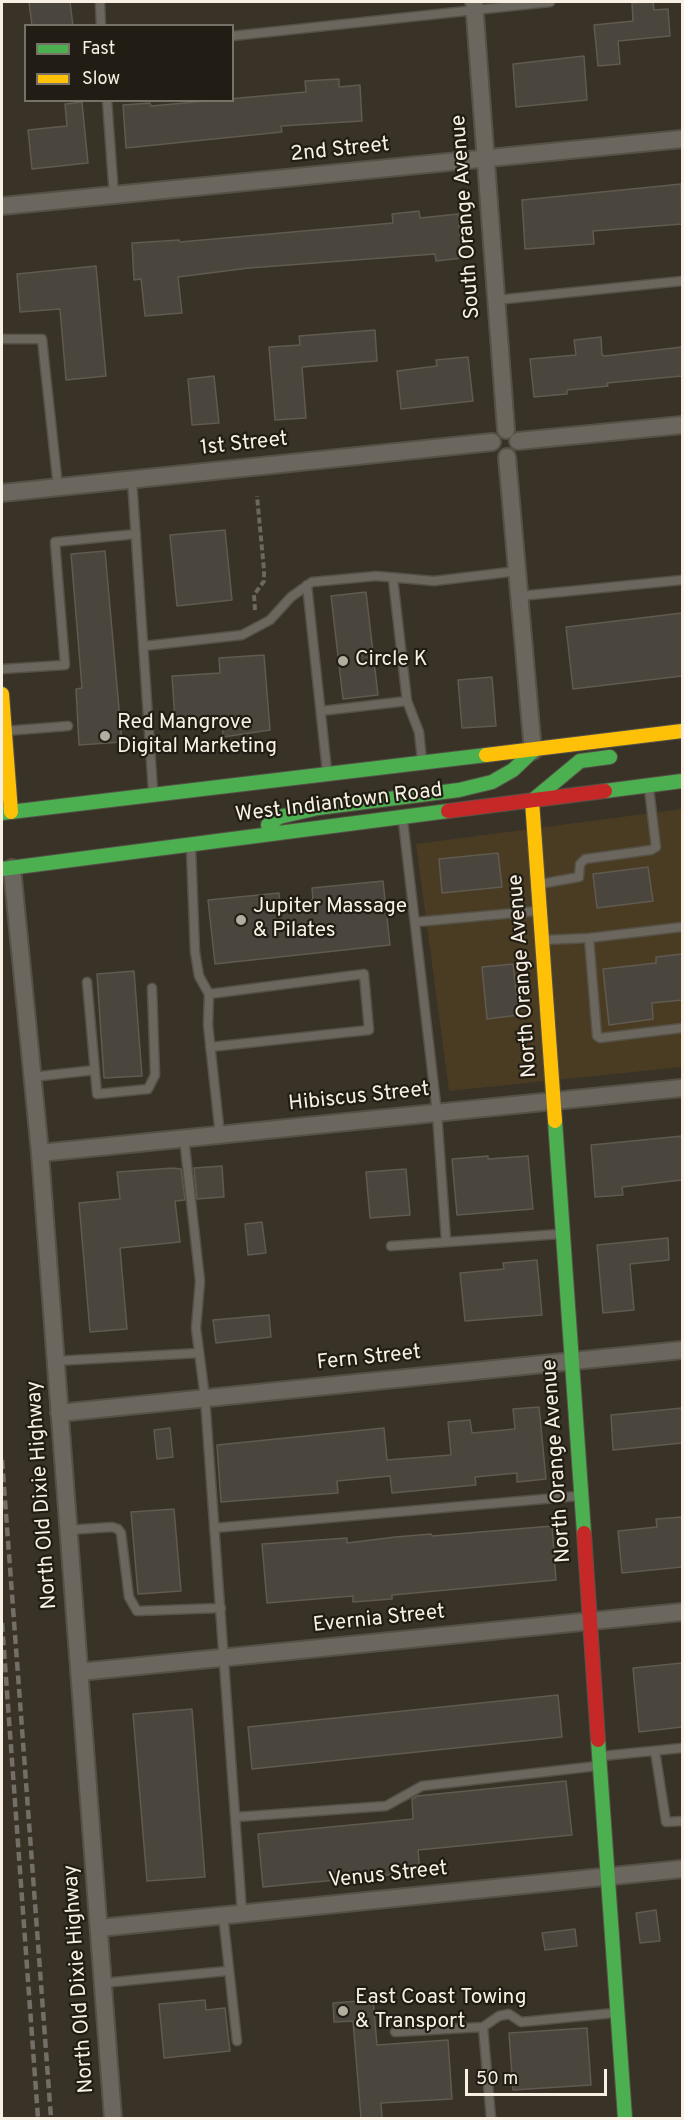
<!DOCTYPE html>
<style>
body{margin:0}
#map{position:relative;width:684px;height:2120px;overflow:hidden;background:#383227;font-family:Overpass,sans-serif}
canvas{display:block}
.frame{position:absolute;inset:0;border:3px solid #f7f0e3;pointer-events:none}
.legend{position:absolute;left:24px;top:24px;width:210px;height:78px;box-sizing:border-box;background:#221d14;border:2px solid #777167;margin:0;padding:8px 10px;list-style:none;font-size:18px;color:#f7f0e3}
.legend li{display:flex;align-items:center;gap:12px;height:30px}
.legend b{width:30px;border:2px solid #777167}
.scale{position:absolute;left:465px;top:2069px;width:142px;height:27px;box-sizing:border-box;border:3px solid #f7f0e3;border-top:0;padding-left:8px;font-size:18px;line-height:21px;white-space:nowrap;color:#f7f0e3;-webkit-text-stroke:4px #221d14;paint-order:stroke}
</style>
<div id="map">
<canvas width="684" height="2120"></canvas>
<div class="frame"></div>
<ul class="legend">
<li><b style="height:8px;background:#4caf50"></b>Fast</li>
<li><b style="height:8px;background:#ffc107"></b>Slow</li>
</ul>
<div class="scale">50 m</div>
</div>
<script>
const c = document.querySelector('canvas').getContext('2d');
c.lineJoin = 'round';
function fill(path, color) { c.fillStyle = color; c.fill(path, 'evenodd'); }
const toPath = rows => new Path2D(rows.map(r => 'M' + r).join(''));
function strokePath(path, color, width, dash) { c.strokeStyle = color; c.lineWidth = width; c.lineCap = dash ? 'butt' : 'round'; c.setLineDash(dash || []); c.stroke(path); }
function label(font, color, halo, rows, align = 'center') {
  c.font = font + ' Overpass,sans-serif'; c.lineWidth = 4.5; c.setLineDash([]); c.textBaseline = 'middle'; c.strokeStyle = halo; c.fillStyle = color; for (const [text, x, y, turn = 0] of rows) {
    c.save(); c.translate(x, y); c.rotate((+turn || 0) * Math.PI / 180); c.textAlign = isNaN(turn) ? turn : align; if (halo) c.strokeText(text, 0, 0); c.fillText(text, 0, 0); c.restore();
  }
}
const built = toPath([
 [682,809,682,1067,449,1091,416,844]
]);
const building = toPath([
 [29,2,70,2,73,26,32,26,29,2],
 [653,2,654,10,668,9,670,36,618,41,620,64,598,66,594,25,633,21,632,3,653,2],
 [584,56,587,100,516,107,513,64,584,56],
 [339,79,339,87,360,85,362,121,281,126,282,132,126,148,123,105,150,103,151,106,306,92,305,81,339,79],
 [82,102,88,163,32,169,28,130,67,126,65,104,82,102],
 [681,184,682,224,593,231,594,244,525,249,522,200,681,184],
 [419,211,420,218,458,214,462,258,436,261,435,254,249,268,178,277,182,313,145,316,141,279,134,280,132,243,179,240,180,242,393,223,392,214,419,211],
 [96,266,106,376,66,380,60,309,20,312,17,274,96,266],
 [375,330,377,361,302,367,306,418,275,420,269,347,300,345,299,336,375,330],
 [601,337,602,355,605,356,682,347,682,376,607,383,608,386,567,390,567,394,534,397,530,359,576,355,574,340,601,337],
 [468,357,473,401,401,409,397,371,437,366,436,360,468,357],
 [214,376,219,423,192,425,188,379,214,376],
 [225,530,232,600,177,606,170,535,225,530],
 [105,551,122,742,79,745,76,689,82,688,71,554,105,551],
 [366,592,378,695,343,699,331,596,366,592],
 [682,613,682,676,573,689,566,627,682,613],
 [264,655,270,730,223,737,222,718,175,721,172,676,220,673,219,658,264,655],
 [492,677,496,726,462,728,458,680,492,677],
 [498,853,502,887,442,893,439,859,498,853],
 [648,867,653,901,597,908,593,874,648,867],
 [383,881,390,945,215,964,208,900,279,893,280,904,313,900,312,888,383,881],
 [682,954,682,1000,652,1003,653,1019,609,1025,603,969,656,963,656,957,682,954],
 [513,964,519,1015,487,1019,482,967,513,964],
 [134,971,142,1076,104,1078,97,974,134,971],
 [682,1136,682,1180,622,1187,623,1195,595,1197,591,1145,682,1136],
 [488,1156,488,1159,528,1156,533,1209,457,1215,452,1159,488,1156],
 [222,1166,224,1197,197,1199,194,1168,222,1166],
 [173,1168,181,1169,185,1200,175,1201,180,1242,120,1248,127,1329,90,1332,79,1203,120,1199,117,1172,173,1168],
 [406,1169,410,1215,370,1218,366,1172,406,1169],
 [262,1222,266,1253,248,1255,245,1224,262,1222],
 [668,1238,669,1260,630,1264,634,1310,603,1313,597,1245,668,1238],
 [537,1260,542,1315,465,1321,460,1273,504,1269,503,1263,537,1260],
 [269,1315,271,1337,216,1343,213,1320,269,1315],
 [539,1407,546,1479,517,1482,517,1473,475,1477,476,1485,392,1493,390,1476,337,1481,338,1493,221,1502,217,1445,384,1428,387,1460,451,1455,448,1422,470,1420,472,1433,515,1429,513,1409,539,1407],
 [682,1408,682,1443,613,1450,611,1415,682,1408],
 [170,1428,173,1457,157,1459,154,1430,170,1428],
 [174,1509,181,1591,138,1594,131,1512,174,1509],
 [682,1517,682,1567,622,1573,618,1531,657,1527,656,1519,682,1517],
 [552,1526,556,1580,392,1595,392,1599,353,1602,353,1596,267,1603,262,1544,347,1538,347,1543,395,1537,431,1534,432,1536,552,1526],
 [682,1663,682,1727,639,1732,633,1668,682,1663],
 [558,1695,562,1737,252,1769,248,1727,558,1695],
 [192,1709,205,1877,147,1881,133,1714,192,1709],
 [566,1781,572,1835,418,1850,420,1872,263,1887,258,1834,413,1819,412,1799,417,1796,566,1781],
 [656,1910,660,1941,640,1943,636,1913,656,1910],
 [575,1929,577,1946,545,1950,542,1933,575,1929],
 [205,2000,206,2010,225,2008,230,2051,164,2058,159,2004,205,2000],
 [373,2000,377,2045,448,2040,452,2099,381,2103,382,2118,361,2118,353,2021,334,2022,333,2003,373,2000],
 [587,2028,591,2085,513,2090,509,2033,587,2028]
]);
const path = toPath([
 [255,610,254,595,264,581,264,570,257,496]
]);
const lane = toPath([
 [100,2,101,26],
 [232,36,550,2],
 [107,100,114,196],
 [496,300,682,281],
 [2,339,42,339,58,487],
 [132,480,153,791],
 [307,585,327,771],
 [520,596,682,580],
 [144,646,242,635,270,620,291,597,312,582,376,576,434,581,518,571],
 [2,669,65,665,55,542,136,534],
 [407,701,419,732,422,760],
 [321,711,407,701,393,579],
 [5,731,68,726],
 [403,821,437,1113,446,1240],
 [191,849,195,952,199,976,209,994,208,1025,220,1135],
 [540,884,579,877,580,864,585,859,651,850,656,847,649,789],
 [416,922,537,911],
 [589,938,597,1036,600,1038,682,1028],
 [543,940,589,938,682,927],
 [87,982,97,1094,148,1089,155,1075,152,988],
 [209,994,364,974,369,1030,210,1047],
 [32,1077,95,1070],
 [184,1138,200,1281,196,1328,205,1398,242,1913],
 [391,1246,560,1234],
 [55,1361,199,1353],
 [214,1528,578,1496],
 [68,1530,112,1527,118,1529,121,1533,129,1597,137,1611,221,1608],
 [655,1751,666,1822,682,1821],
 [602,1756,682,1748],
 [236,1817,386,1806,422,1786,597,1766],
 [223,1915,237,2041],
 [103,1983,227,1971],
 [483,2027,491,2118],
 [395,2032,483,2027,499,2016,509,2014,521,2022,614,2013]
]);
const street = toPath([
 [474,2,506,430],
 [2,206,682,139],
 [518,441,682,425],
 [507,457,533,751],
 [2,493,492,442],
 [12,868,40,1153,113,2118],
 [40,1153,682,1088],
 [59,1413,682,1350],
 [79,1672,682,1612],
 [99,1928,682,1869]
]);
const fast = toPath([
 [605,791,682,781],
 [532,801,580,761,610,757],
 [2,813,486,755],
 [268,825,279,817,318,808,459,790,492,782,513,770,533,751],
 [2,869,448,811],
 [555,1121,584,1533],
 [598,1740,625,2118]
]);
const slow = toPath([
 [2,694,11,812],
 [486,755,682,731],
 [532,801,555,1121]
]);
const jam = toPath([
 [448,811,605,791],
 [584,1533,598,1740]
]);
const rail = toPath([
 [2,1460,51,2118],
 [2,1623,38,2118]
]);
const markers = [
 [343,661,6,"#b4aea1"],
 [105,736,6,"#b4aea1"],
 [241,920,6,"#b4aea1"],
 [343,2011,6,"#b4aea1"]
];
const streetNames = [
 ["2nd Street",340,151,-6],
 ["South Orange Avenue",467,217,-94],
 ["1st Street",244,445,-6],
 ["West Indiantown Road",339,804,-7],
 ["North Orange Avenue",524,976,-94],
 ["Hibiscus Street",359,1098,-6],
 ["Fern Street",369,1359,-6],
 ["North Orange Avenue",558,1461,-94],
 ["North Old Dixie Highway",43,1495,-94],
 ["Evernia Street",379,1620,-6],
 ["Venus Street",388,1876,-6],
 ["North Old Dixie Highway",80,1979,-94]
];
const poiNames = [
 ["Circle K",355,661],
 ["Red Mangrove",117,724],
 ["Digital Marketing",117,748],
 ["Jupiter Massage",253,908],
 ["& Pilates",253,932],
 ["East Coast Towing",355,1999],
 ["& Transport",355,2023]
];
fill(built, '#4a3c23');
fill(building, '#4b463d');
strokePath(building, '#605a50', 1.5);
strokePath(lane, '#565147', 11);
strokePath(street, '#565147', 20);
strokePath(fast, '#565147', 16);
strokePath(slow, '#565147', 16);
strokePath(jam, '#565147', 16);
strokePath(path, '#6c6860', 4, [6, 3]);
strokePath(lane, '#6b675e', 8);
strokePath(street, '#6b675e', 16);
strokePath(fast, '#4caf50', 14);
strokePath(slow, '#ffc107', 14);
strokePath(jam, '#c62828', 14);
strokePath(rail, '#736e66', 4.5, [9, 4.5]);
for (const [x, y, r, color] of markers) { const dot = new Path2D(); dot.arc(x, y, r, 0, 2 * Math.PI); c.fillStyle = color; c.fill(dot); strokePath(dot, '#221d14', 2); }
label('21px', '#f7f0e3', '#221d14', streetNames);
label('21px', '#f7f0e3', '#221d14', poiNames, 'left');
</script>
